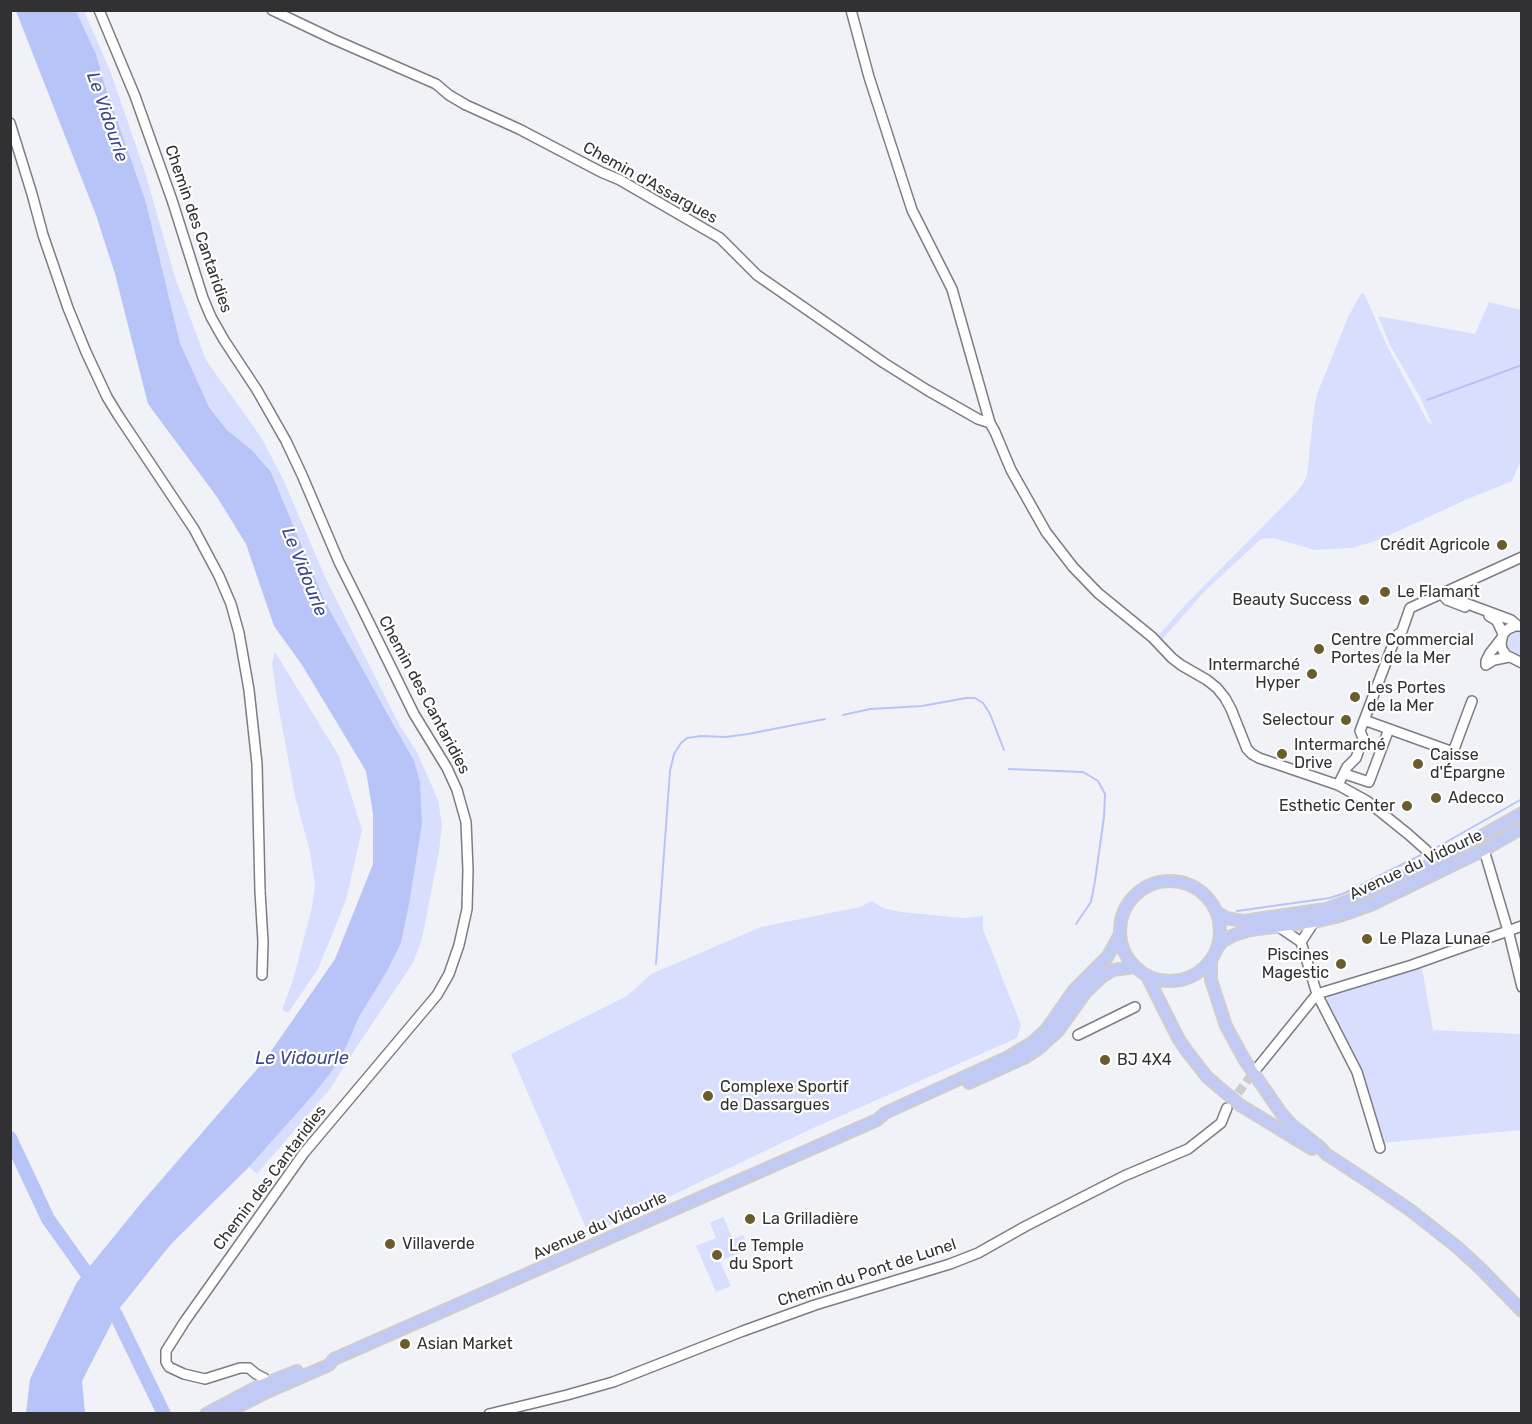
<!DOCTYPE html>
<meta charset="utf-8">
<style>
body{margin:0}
#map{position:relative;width:1532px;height:1424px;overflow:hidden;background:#f1f2f8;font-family:Rubik,sans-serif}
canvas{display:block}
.frame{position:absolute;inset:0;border:12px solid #313133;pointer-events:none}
</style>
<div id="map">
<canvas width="1532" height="1424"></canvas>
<div class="frame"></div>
</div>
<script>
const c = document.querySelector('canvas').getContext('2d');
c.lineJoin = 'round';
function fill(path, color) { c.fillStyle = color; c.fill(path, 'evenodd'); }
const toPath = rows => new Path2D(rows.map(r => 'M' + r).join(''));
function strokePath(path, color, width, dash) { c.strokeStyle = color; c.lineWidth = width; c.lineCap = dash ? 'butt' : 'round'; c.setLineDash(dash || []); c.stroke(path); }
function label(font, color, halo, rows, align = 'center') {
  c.font = font + ' Rubik,sans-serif'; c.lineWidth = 4.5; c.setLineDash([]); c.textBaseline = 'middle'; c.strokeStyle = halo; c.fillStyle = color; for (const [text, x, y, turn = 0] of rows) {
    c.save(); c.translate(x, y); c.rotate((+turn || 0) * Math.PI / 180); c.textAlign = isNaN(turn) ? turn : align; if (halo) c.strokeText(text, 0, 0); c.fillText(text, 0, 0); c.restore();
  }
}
const green = toPath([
 [76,11,84,11,111,73,146,175,175,277,206,360,261,437,283,479,326,579,400,726,417,752,438,800,442,825,439,852,422,939,413,963,356,1048,330,1089,257,1174,249,1167,314,1094,332,1071,347,1045,359,1017,386,973,410,899,422,824,398,731,323,600,271,472,252,450,227,430,209,407,180,343,146,202,105,86,96,54],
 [1364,293,1387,346,1428,422,1432,424,1420,397,1390,345,1378,316,1475,334,1489,302,1521,310,1521,460,1512,481,1463,501,1379,540,1352,548,1315,550,1273,538,1261,539,1205,591,1160,642,1156,638,1186,604,1294,495,1303,484,1307,475,1314,409,1317,394,1349,315,1361,294],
 [1516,630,1521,631,1521,655,1515,655,1508,651,1506,648,1505,640,1509,633],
 [275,652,339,756,362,830,346,900,318,969,288,1013,282,1010,293,980,312,907,315,886,310,852,295,796,278,705,272,663],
 [872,901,883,908,901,912,964,918,983,916,983,929,1021,1025,1017,1038,809,1130,589,1235,511,1054,627,996,651,974,761,927,860,907],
 [1422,968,1433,1030,1521,1034,1521,1130,1382,1143,1326,1004,1329,994],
 [723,1217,733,1239,743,1235,749,1249,720,1261,731,1286,716,1292,696,1246,716,1238,710,1223]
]);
const water = toPath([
 [16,11,76,11,96,54,105,86,146,202,180,343,209,407,227,430,252,450,271,472,324,600,414,761,420,782,422,824,410,899,401,943,386,973,359,1017,347,1045,332,1071,314,1094,249,1167,171,1244,119,1309,82,1381,85,1413,26,1413,30,1379,77,1282,142,1202,265,1060,335,959,373,864,373,814,366,771,302,665,274,626,246,544,217,497,148,404,115,274,96,215]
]);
const stream = toPath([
 [1427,400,1522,365],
 [843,715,870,709,922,706,966,698,975,698,983,703,990,714,1004,750],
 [1009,769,1083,772,1098,781,1105,794,1104,817,1095,881,1091,902,1076,924],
 [1434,849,1522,799],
 [1237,911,1330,898,1345,893,1421,855],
 [656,964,670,771,674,754,681,743,687,738,701,736,726,737,748,734,825,719]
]);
const river = toPath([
 [10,1138,48,1219,95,1285],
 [106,1301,116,1315,164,1414]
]);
const minorTunnel = toPath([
 [1230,1104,1256,1069]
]);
const minor = toPath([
 [99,10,135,96,172,200,203,298,211,317,224,340,257,390,286,441,302,475,339,562,360,604,414,714,447,768,457,790,466,822,468,870,467,909,459,945,449,974,437,995,304,1153,185,1321,166,1351,166,1362,169,1367,184,1374,205,1379,240,1368,249,1368,256,1374,264,1378,267,1383],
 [272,10,333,39,436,84,449,95,466,105,519,129,601,172,620,180,720,238,757,275,884,363,927,390,978,419,990,423],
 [851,10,869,77,912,210,952,289,990,423,995,432,1011,470,1046,532,1073,567,1098,593,1152,637,1172,658,1181,665,1207,680,1217,688,1225,698,1231,709,1247,749,1252,754,1259,758,1338,785,1367,801,1408,834,1426,850,1434,863],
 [10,123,32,194,43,235,68,308,86,352,107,397,118,415,194,529,219,576,231,604,239,633,249,690,257,764,260,891,263,942,262,975],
 [1454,588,1461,601,1465,603,1511,620,1518,626],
 [1442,594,1447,600,1465,607],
 [1489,616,1497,621,1503,634],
 [1522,626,1515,626,1508,629,1503,634,1501,643,1502,649,1506,655,1522,663],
 [1486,665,1486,661,1490,653,1501,639],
 [1486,665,1494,660,1509,657],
 [1364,720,1453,752,1472,701],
 [1345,774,1369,782,1389,729],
 [1338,785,1347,767,1356,758,1363,738,1360,731,1396,636,1402,631,1410,608,1522,557],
 [1484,850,1509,934,1522,987],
 [1279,927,1301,942,1317,994,1357,1072,1380,1148],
 [1301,942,1314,922],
 [1317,994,1412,965,1522,926],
 [1078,1035,1135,1007],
 [1258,1067,1317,994],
 [489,1414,567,1395,613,1382,743,1331,815,1305,950,1264,978,1253,1026,1226,1124,1176,1188,1149,1221,1123,1227,1108]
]);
const major = toPath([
 '1120 931a50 50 0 1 1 100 0a50 50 0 1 1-100 0Z',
 [1217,912,1226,918,1243,921,1326,909,1353,899,1434,863,1522,813],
 [1217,948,1223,941,1234,935,1250,930,1314,922,1340,916,1371,905,1484,850,1522,828],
 [1211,960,1211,980,1226,1026,1244,1059,1281,1113,1293,1126,1320,1147,1326,1154,1369,1182,1410,1210,1457,1247,1481,1269,1522,1311],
 [1147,976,1178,1038,1186,1050,1207,1077,1240,1105,1312,1149],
 [969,1083,1024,1058,1038,1049,1058,1031,1086,992,1103,976,1113,970,1135,967],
 [206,1414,259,1386,297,1371],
 [224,1414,267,1392,329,1365,334,1359,877,1120,885,1113,1008,1057,1033,1042,1046,1030,1074,990,1108,956,1119,936]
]);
const markers = [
 [1502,545,6,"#6b5d2b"],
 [1385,592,6,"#6b5d2b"],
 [1364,600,6,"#6b5d2b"],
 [1319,649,6,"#6b5d2b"],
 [1312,674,6,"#6b5d2b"],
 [1355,697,6,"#6b5d2b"],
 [1346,720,6,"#6b5d2b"],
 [1282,754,6,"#6b5d2b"],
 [1418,764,6,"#6b5d2b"],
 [1436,798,6,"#6b5d2b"],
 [1407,806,6,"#6b5d2b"],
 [1367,939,6,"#6b5d2b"],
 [1341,964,6,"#6b5d2b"],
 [1105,1060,6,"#6b5d2b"],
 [708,1096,6,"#6b5d2b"],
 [750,1219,6,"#6b5d2b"],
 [390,1244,6,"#6b5d2b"],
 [717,1255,6,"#6b5d2b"],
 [405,1344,6,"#6b5d2b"]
];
const streetNames = [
 ["Chemin d'Assargues",650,183,29],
 ["Chemin des Cantaridies",198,229,71],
 ["Chemin des Cantaridies",424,695,62],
 ["Avenue du Vidourle",1416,865,-25],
 ["Chemin des Cantaridies",270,1178,-53],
 ["Avenue du Vidourle",600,1226,-24],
 ["Chemin du Pont de Lunel",867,1273,-18]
];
const poiNames = [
 ["Crédit Agricole",1490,545,"right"],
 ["Le Flamant",1397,592],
 ["Beauty Success",1352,600,"right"],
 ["Centre Commercial",1331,640],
 ["Portes de la Mer",1331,658],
 ["Intermarché",1300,665,"right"],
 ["Hyper",1300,683,"right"],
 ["Les Portes",1367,688],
 ["de la Mer",1367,706],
 ["Selectour",1334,720,"right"],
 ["Intermarché",1294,745],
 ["Drive",1294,763],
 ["Caisse",1430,755],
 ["d'Épargne",1430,773],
 ["Adecco",1448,798],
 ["Esthetic Center",1395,806,"right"],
 ["Le Plaza Lunae",1379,939],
 ["Piscines",1329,955,"right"],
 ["Magestic",1329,973,"right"],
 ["BJ 4X4",1117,1060],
 ["Complexe Sportif",720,1087],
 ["de Dassargues",720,1105],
 ["La Grilladière",762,1219],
 ["Villaverde",402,1244],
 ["Le Temple",729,1246],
 ["du Sport",729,1264],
 ["Asian Market",417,1344]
];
const waterNames = [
 ["Le Vidourle",107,117,71],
 ["Le Vidourle",304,572,68],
 ["Le Vidourle",302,1059]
];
fill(green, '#d8dffe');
fill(water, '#b8c4f8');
strokePath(stream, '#b8c4f8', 2);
strokePath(river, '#b8c4f8', 14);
strokePath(minorTunnel, '#cbcbd1', 9, [9, 4.5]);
strokePath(minor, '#7c7d83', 12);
strokePath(major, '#cecece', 14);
strokePath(minor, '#fff', 9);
strokePath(major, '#c1c9f5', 10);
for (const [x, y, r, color] of markers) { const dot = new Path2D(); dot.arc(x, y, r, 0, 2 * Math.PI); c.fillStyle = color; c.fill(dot); strokePath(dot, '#fff', 2); }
label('16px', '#313133', '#fff', streetNames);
label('16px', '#313133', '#fff', poiNames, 'left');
label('italic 18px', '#3e4692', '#fff', waterNames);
</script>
